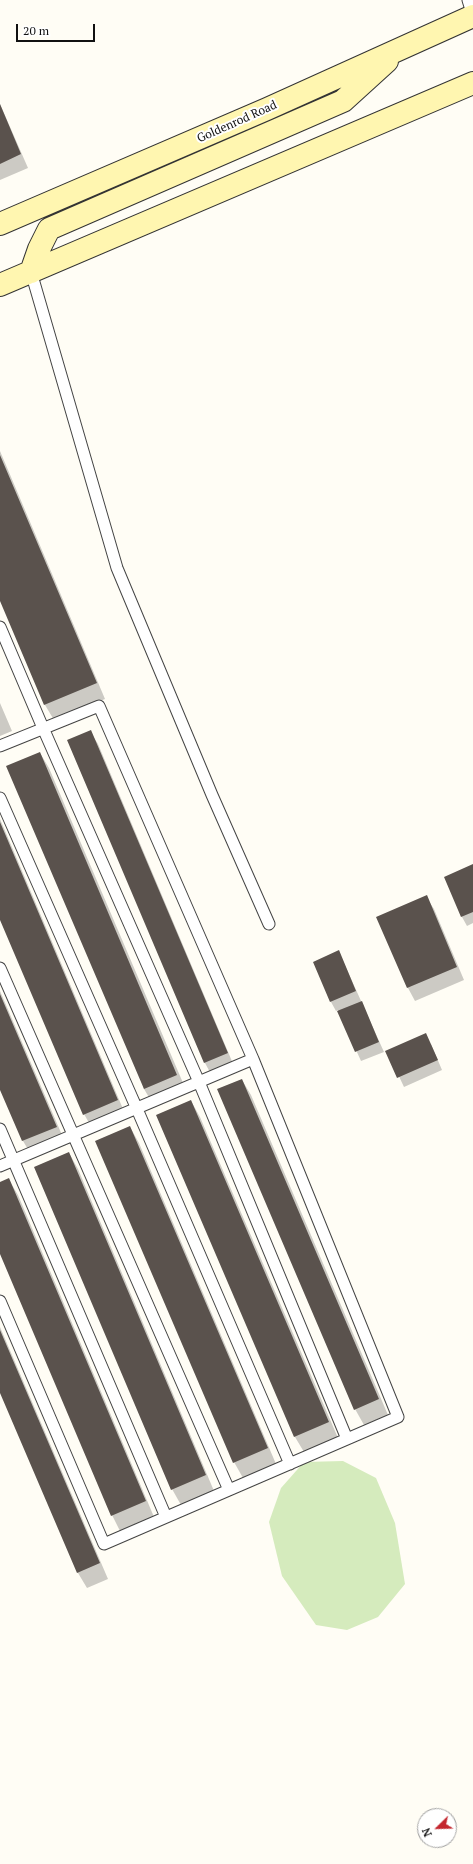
<!DOCTYPE html>
<style>
body{margin:0}
#map{position:relative;width:473px;height:1864px;overflow:hidden;background:#fffdf5;font-family:"PT Serif",serif}
canvas{display:block}
.north{position:absolute;left:417px;top:1808px;width:40px;height:40px;box-sizing:border-box;background:#fff;border:1px solid #a0a0a0;border-radius:50%;rotate:247deg;font-size:11px;font-weight:700;line-height:16px;text-align:center;color:#111}
.north::after{content:'';display:block;margin:auto;width:14px;height:18px;background:#c4262e;clip-path:polygon(50% 0,100% 100%,50% 72%,0 100%)}
.scale{position:absolute;left:16px;top:24px;width:79px;height:18px;box-sizing:border-box;border:2px solid #111;border-top:0;padding-left:5px;font-size:12px;line-height:14px;white-space:nowrap;color:#111;-webkit-text-stroke:3px #fff;paint-order:stroke}
</style>
<div id="map">
<canvas width="473" height="1864"></canvas>
<div class="north">N</div>
<div class="scale">20 m</div>
</div>
<script>
const c = document.querySelector('canvas').getContext('2d');
c.lineJoin = 'round';
function fill(path, color) { c.fillStyle = color; c.fill(path, 'evenodd'); }
const toPath = rows => new Path2D(rows.map(r => 'M' + r).join(''));
function strokePath(path, color, width, dash) { c.strokeStyle = color; c.lineWidth = width; c.lineCap = dash ? 'butt' : 'round'; c.setLineDash(dash || []); c.stroke(path); }
function label(font, color, halo, rows, align = 'center') {
  c.font = font + ' "PT Serif",serif'; c.lineWidth = 4; c.setLineDash([]); c.textBaseline = 'middle'; c.strokeStyle = halo; c.fillStyle = color; for (const [text, x, y, turn = 0] of rows) {
    c.save(); c.translate(x, y); c.rotate((+turn || 0) * Math.PI / 180); c.textAlign = isNaN(turn) ? turn : align; if (halo) c.strokeText(text, 0, 0); c.fillText(text, 0, 0); c.restore();
  }
}
const green = toPath([
 [343,1461,376,1478,395,1523,405,1584,378,1617,347,1630,316,1625,282,1576,269,1522,281,1488,304,1462]
]);
const shadow = toPath([
 [0,104,28,168,0,180],
 [0,451,105,699,54,720,45,705,0,598],
 [0,703,12,731,0,736],
 [90,731,98,744,234,1066,212,1076,205,1063,68,741],
 [40,753,49,768,186,1090,153,1104,144,1089],
 [0,819,126,1116,93,1130,84,1114,0,917],
 [473,865,473,923,467,926,462,917],
 [426,897,434,909,464,980,415,1001,408,988,378,917],
 [339,952,384,1052,361,1061,338,1010,336,1011,331,1002],
 [0,991,65,1142,32,1156,23,1141,0,1087],
 [431,1044,442,1070,404,1087,387,1051],
 [242,1080,251,1095,388,1415,364,1425,355,1409],
 [191,1101,200,1117,338,1438,304,1452,295,1437,157,1116],
 [130,1127,139,1143,276,1464,243,1478,234,1462],
 [69,1153,78,1169,214,1491,181,1505,172,1489],
 [9,1180,18,1195,154,1517,120,1531,112,1515,0,1252,0,1183],
 [0,1327,108,1579,87,1588,78,1573,0,1391]
]);
const building = toPath([
 [0,104,21,154,0,164],
 [0,455,97,683,44,705,0,601],
 [91,730,228,1053,204,1063,67,740],
 [40,752,177,1075,144,1089,6,766],
 [0,822,118,1100,83,1115,0,920],
 [473,864,473,912,461,917,444,877],
 [427,895,457,967,407,988,376,917],
 [339,950,356,991,330,1002,313,962],
 [0,994,57,1127,22,1141,0,1090],
 [362,1001,379,1042,355,1052,337,1011],
 [426,1033,438,1060,397,1078,385,1051],
 [242,1079,379,1399,354,1410,217,1089],
 [191,1100,329,1422,294,1437,156,1115],
 [130,1126,268,1448,233,1463,95,1141],
 [69,1152,206,1475,171,1490,34,1167],
 [9,1178,146,1501,111,1516,0,1254,0,1182],
 [0,1330,100,1563,77,1573,0,1393]
]);
const service = toPath([
 [468,0,473,16],
 [31,272,117,568,212,795,269,924],
 [0,627,43,728,199,1082,347,1439],
 [0,746,99,706,253,1059,398,1417,104,1544,0,1301],
 [0,798,137,1109,290,1464],
 [0,968,229,1490],
 [0,1129,166,1517],
 [0,1166,253,1059]
]);
const secondary = toPath([
 [0,224,267,109,473,16],
 [31,272,39,249,49,229,343,101,387,61],
 [0,285,473,83]
]);
const streetNames = [
 ["Goldenrod Road",237,122,-24]
];
fill(green, '#d5ebbd');
fill(shadow, '#0003');
fill(building, '#5a524d');
strokePath(service, '#444', 13);
strokePath(secondary, '#333', 24);
strokePath(service, '#fff', 11);
strokePath(secondary, '#fff6b0', 22);
label('12px', '#111', '#fff', streetNames);
</script>
